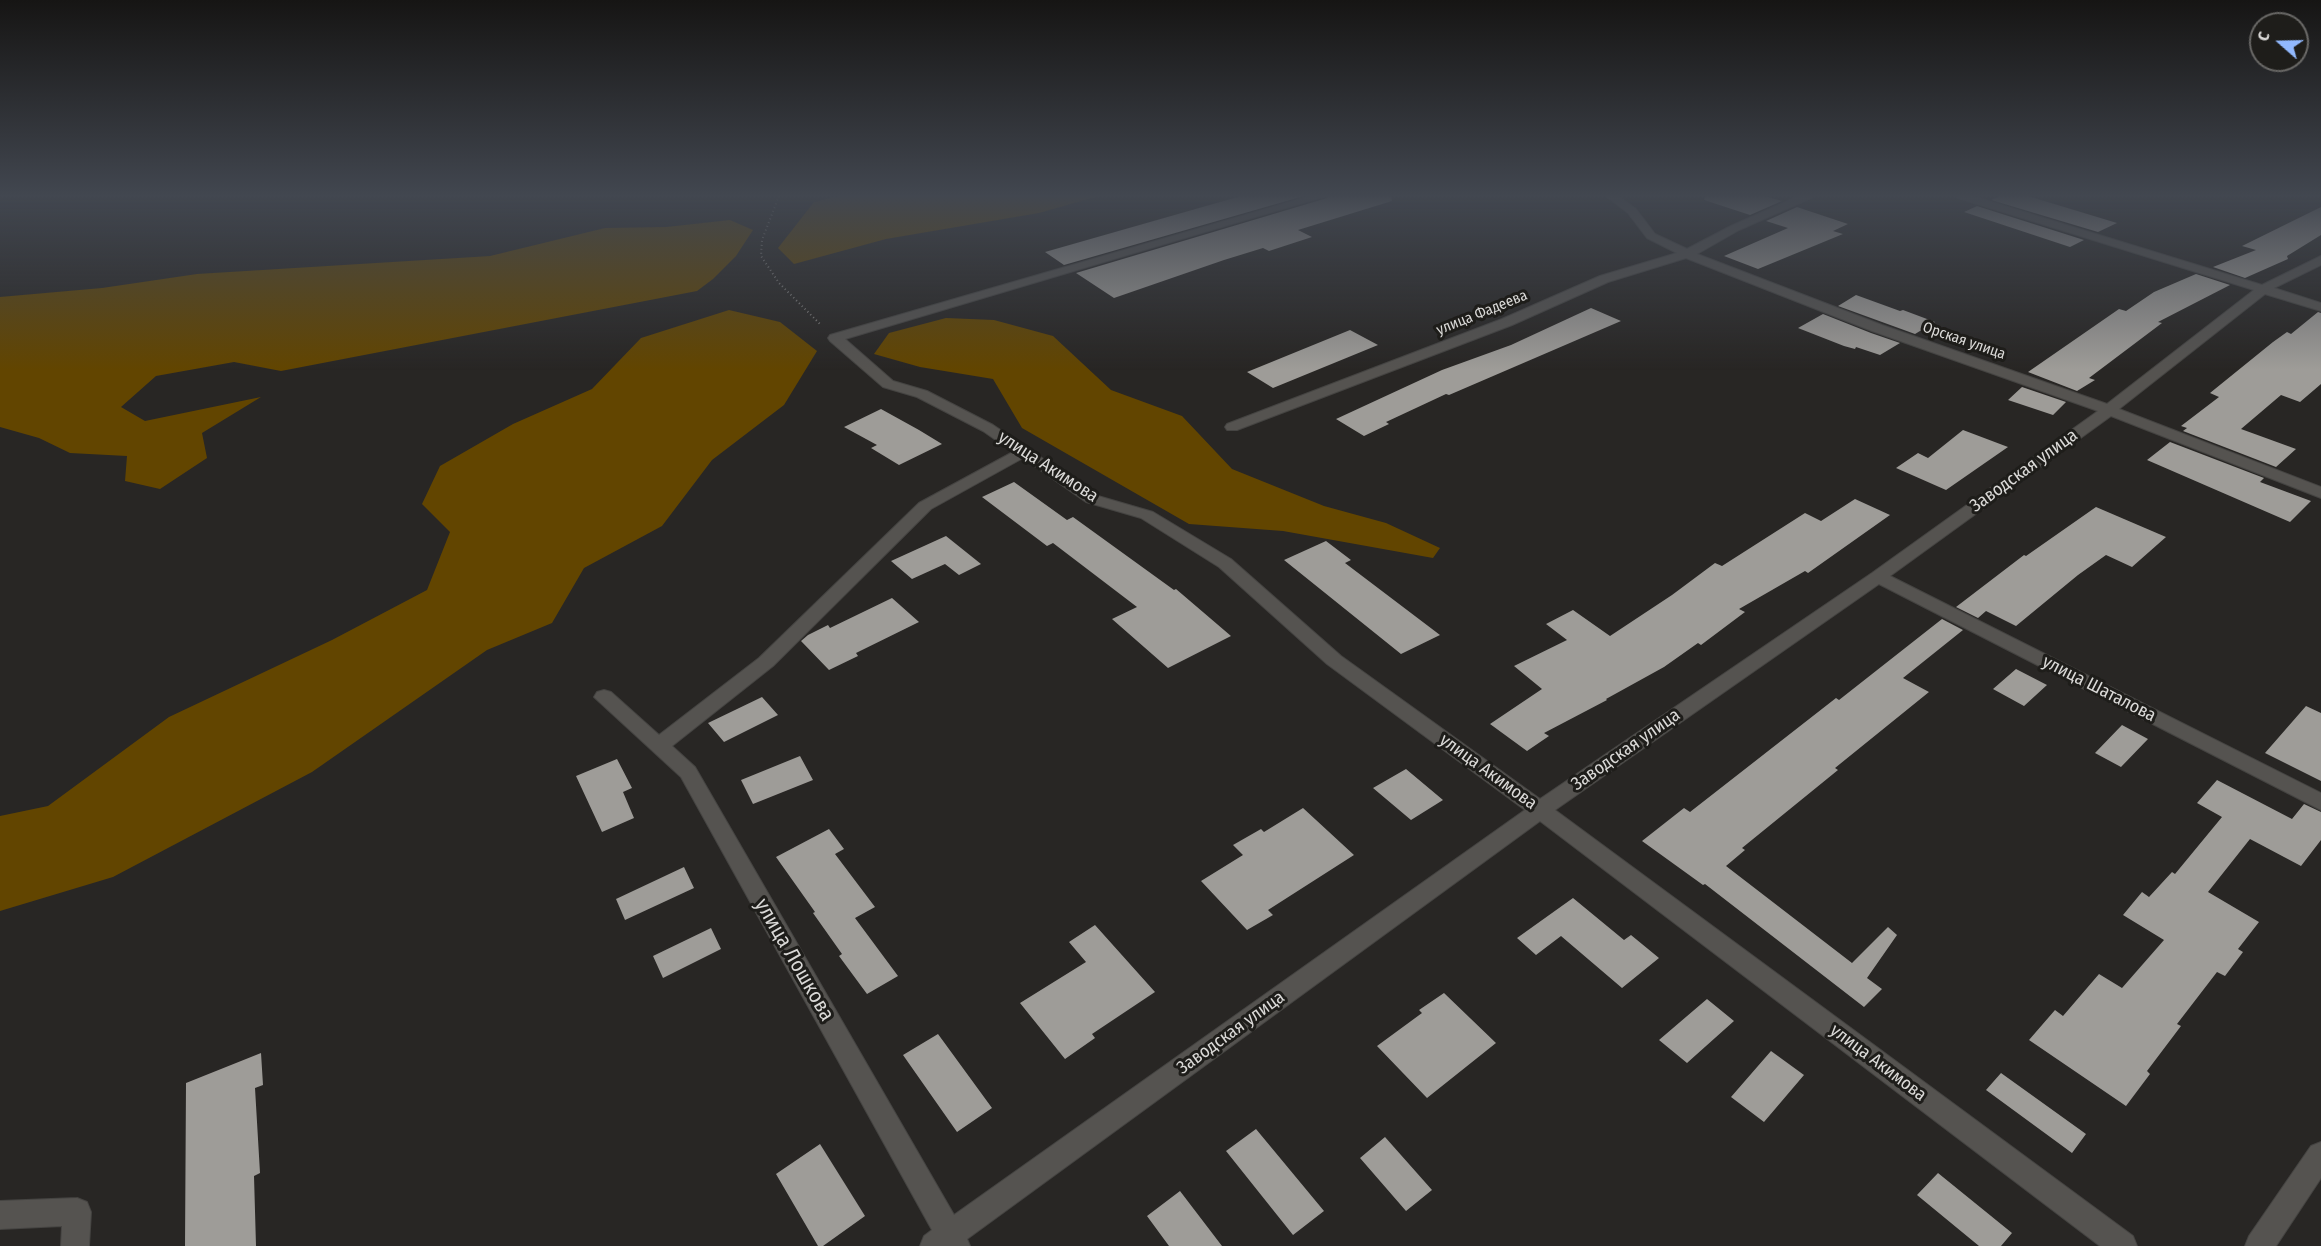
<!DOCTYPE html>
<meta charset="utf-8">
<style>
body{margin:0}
#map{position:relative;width:2321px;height:1246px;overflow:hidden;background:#282624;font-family:"Fira Sans Condensed",sans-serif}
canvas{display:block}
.north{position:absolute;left:2249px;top:12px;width:60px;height:60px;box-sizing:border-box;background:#1e1d1a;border:2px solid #696866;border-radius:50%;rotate:290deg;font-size:16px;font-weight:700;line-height:24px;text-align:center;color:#dad9d7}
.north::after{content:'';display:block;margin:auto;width:21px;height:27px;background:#91b8fd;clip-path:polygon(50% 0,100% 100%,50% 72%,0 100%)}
</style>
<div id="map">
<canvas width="2321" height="1246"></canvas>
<div class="north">С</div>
</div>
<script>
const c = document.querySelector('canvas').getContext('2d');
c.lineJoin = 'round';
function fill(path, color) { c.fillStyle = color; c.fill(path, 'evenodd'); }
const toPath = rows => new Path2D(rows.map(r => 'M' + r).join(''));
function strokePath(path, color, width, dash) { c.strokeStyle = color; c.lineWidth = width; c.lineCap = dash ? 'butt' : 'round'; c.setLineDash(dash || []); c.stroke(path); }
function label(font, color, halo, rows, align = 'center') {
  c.font = font + ' "Fira Sans Condensed",sans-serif'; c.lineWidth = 6; c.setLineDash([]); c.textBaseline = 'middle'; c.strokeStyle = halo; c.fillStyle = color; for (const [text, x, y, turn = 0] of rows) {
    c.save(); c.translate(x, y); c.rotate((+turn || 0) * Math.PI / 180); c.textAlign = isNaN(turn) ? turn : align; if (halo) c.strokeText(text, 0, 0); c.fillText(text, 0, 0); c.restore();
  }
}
const green = toPath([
 [839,196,1099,196,1039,213,886,239,794,264,778,248,814,202],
 [730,220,753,230,736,256,713,279,697,291,281,371,234,362,156,376,121,407,145,421,261,397,202,433,207,458,160,489,125,481,127,456,70,453,39,438,0,427,0,297,102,288,197,274,490,256,605,228,666,227],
 [729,310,780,322,817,351,784,405,712,460,662,526,584,568,552,623,487,650,312,772,113,877,0,911,0,816,48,806,169,717,332,640,427,590,450,532,422,504,440,466,513,424,592,389,641,338],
 [946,318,994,320,1053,336,1111,390,1182,416,1232,469,1324,506,1386,523,1440,548,1433,558,1283,531,1189,524,1022,428,993,379,920,367,874,354,889,333]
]);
const building = toPath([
 [1241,196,1304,196,1064,265,1045,252],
 [1328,196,1391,196,1392,201,1298,230,1312,237,1269,251,1263,248,1224,260,1114,298,1076,273,1327,198],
 [1705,196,1765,196,1782,201,1750,215,1704,200],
 [2000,196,2028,196,2117,223,2098,232,1991,200],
 [1977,206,2084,240,2070,247,1964,212],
 [1797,207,1848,224,1833,231,1843,234,1758,269,1724,256,1788,228,1766,221],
 [2321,207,2321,235,2287,256,2288,259,2245,278,2213,267,2256,250,2242,246],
 [2196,274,2230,285,2158,322,2162,323,2089,378,2095,380,2077,391,2028,372,2119,309,2126,311,2154,292],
 [1856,295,1900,311,1903,310,1935,322,1915,334,1838,306],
 [1591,308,1621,321,1449,395,1446,394,1386,422,1389,424,1364,436,1336,419,1442,370,1511,345],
 [2318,312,2321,313,2321,384,2300,402,2281,395,2241,429,2296,449,2276,467,2183,431,2187,428,2181,426,2219,397,2210,393,2273,342,2287,332,2291,334],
 [1823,314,1871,333,1900,343,1880,355,1856,347,1855,349,1844,346,1798,328],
 [1350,330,1378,345,1273,388,1247,372],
 [2022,387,2066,402,2053,415,2008,400],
 [881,409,919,430,942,444,899,465,871,448,877,445,844,427],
 [1963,430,2008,447,1946,490,1896,468,1918,453,1928,458],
 [2170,442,2264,478,2260,482,2311,501,2290,522,2147,460],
 [1014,482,1067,520,1073,517,1174,590,1176,589,1231,636,1168,668,1112,619,1137,607,1053,543,1047,546,982,497],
 [1855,499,1890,515,1808,573,1805,571,1739,609,1745,612,1701,645,1698,643,1664,667,1606,699,1607,700,1544,733,1549,736,1527,751,1490,724,1542,689,1514,666,1567,640,1546,624,1573,610,1610,636,1672,595,1715,563,1722,566,1805,513,1821,521],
 [2096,507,2166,537,2132,567,2106,555,2078,575,2016,626,1986,611,1978,618,1956,607,2024,555,2026,556],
 [946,536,981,564,959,575,945,564,912,579,891,561],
 [1326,541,1351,560,1345,563,1440,635,1401,654,1284,560],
 [892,598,919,622,856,653,858,656,829,670,801,641,808,635,828,625,830,628],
 [1942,619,1963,630,1903,678,1929,692,1835,768,1838,770,1742,848,1745,850,1726,866,1852,963,1888,927,1897,935,1867,978,1882,989,1864,1007,1705,884,1703,885,1642,841,1684,808,1690,812,1836,698,1839,700],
 [2016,669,2047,685,2024,706,1993,689],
 [762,697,778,715,724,742,708,723],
 [2306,706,2321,713,2321,781,2265,753],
 [2122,725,2148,739,2121,767,2095,753],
 [800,756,813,780,753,804,741,780],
 [617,759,632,788,623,792,634,818,602,832,576,776],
 [1406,769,1443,800,1411,820,1373,788],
 [2217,780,2292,819,2304,804,2321,812,2321,840,2301,866,2250,839,2208,892,2259,922,2238,949,2243,952,2225,976,2217,972,2177,1024,2181,1026,2147,1071,2150,1074,2126,1106,2029,1040,2055,1010,2063,1016,2099,974,2122,988,2164,940,2123,915,2142,892,2149,897,2172,872,2175,874,2222,817,2197,803],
 [1303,808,1354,855,1268,910,1273,915,1247,930,1201,881,1243,855,1233,845,1261,829,1264,832],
 [829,829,844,849,835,854,875,907,855,918,898,976,867,994,839,956,842,954,813,913,815,912,776,857],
 [684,867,694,888,625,920,616,899],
 [1573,898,1624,940,1631,935,1659,958,1622,988,1561,936,1536,955,1517,938],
 [1095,925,1155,992,1092,1034,1095,1038,1065,1059,1020,1003,1086,962,1069,942],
 [711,928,721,949,663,978,653,956],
 [1444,993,1496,1043,1427,1098,1377,1046,1422,1013,1419,1010],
 [1707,999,1734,1021,1687,1063,1659,1040],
 [938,1034,992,1108,957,1132,903,1055],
 [1771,1051,1804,1075,1764,1122,1731,1097],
 [261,1053,263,1085,255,1088,260,1173,254,1176,256,1246,185,1246,186,1083],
 [2001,1073,2086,1134,2072,1153,1986,1090],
 [1256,1129,1324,1211,1293,1235,1226,1151],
 [1385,1137,1432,1190,1406,1211,1360,1158],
 [820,1144,865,1216,823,1246,818,1246,776,1174],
 [1938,1173,2012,1233,2001,1246,1979,1246,1917,1195],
 [1180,1191,1222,1246,1169,1246,1147,1216]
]);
const path = toPath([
 [779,196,762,240,761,256,779,283,821,325]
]);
const minor = toPath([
 [1311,196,1326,196,845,339,893,381,927,391,993,425,1098,496,1153,512,1231,559,1341,656,1540,799,1872,573,2098,411,1872,331,1686,258,1608,282,1512,325,1237,430,1227,430,1225,427,1227,424,1502,319,1600,276,1677,253,1647,238,1628,213,1606,196,1618,196,1636,209,1655,234,1687,249,1731,226,1799,196,1812,196,1811,198,1739,230,1697,254,1882,325,2107,404,2254,290,1958,198,1957,196,1972,196,2262,285,2321,256,2321,265,2274,288,2321,303,2321,311,2265,294,2119,409,2321,487,2321,498,2111,416,1890,576,2321,793,2321,810,1879,584,1555,810,2133,1236,2137,1246,2100,1246,1540,821,967,1239,970,1246,920,1246,924,1236,932,1230,681,777,594,697,597,692,604,690,611,692,659,735,759,658,919,503,1013,452,983,431,917,397,883,387,830,341,828,338,830,335,1311,196],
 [1023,458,1086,502,1141,518,1219,567,1327,664,1525,810,954,1215,695,767,672,746,773,666,931,509,1023,458],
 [2321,1142,2321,1178,2276,1246,2245,1246,2249,1236,2311,1146,2321,1142],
 [77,1198,87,1202,91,1212,89,1246,61,1246,62,1226,0,1229,0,1201,77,1198]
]);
const farStreetnames = [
 ["улица Фадеева",1482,313,-22],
 ["Орская улица",1964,341,19]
];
const streetNames = [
 ["улица Акимова",1048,467,33],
 ["Заводская улица",2024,471,-36],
 ["улица Шаталова",2099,689,27],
 ["Заводская улица",1626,750,-35],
 ["улица Акимова",1488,772,36],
 ["Заводская улица",1231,1033,-36],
 ["улица Акимова",1878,1063,37]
];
const nearStreetnames = [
 ["улица Лошкова",794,960,60]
];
fill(green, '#624500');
fill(building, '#9e9c98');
strokePath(minor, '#454442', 2);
strokePath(path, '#868482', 2, [1, 3]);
fill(minor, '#555350');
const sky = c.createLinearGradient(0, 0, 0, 370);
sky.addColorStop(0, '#161514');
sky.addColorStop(0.53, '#424750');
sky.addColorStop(1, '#42475000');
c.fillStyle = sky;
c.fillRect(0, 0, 2321, 370);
label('15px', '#dad9d7', '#1e1d1a', farStreetnames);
label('18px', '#dad9d7', '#1e1d1a', streetNames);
label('21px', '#dad9d7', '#1e1d1a', nearStreetnames);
</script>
